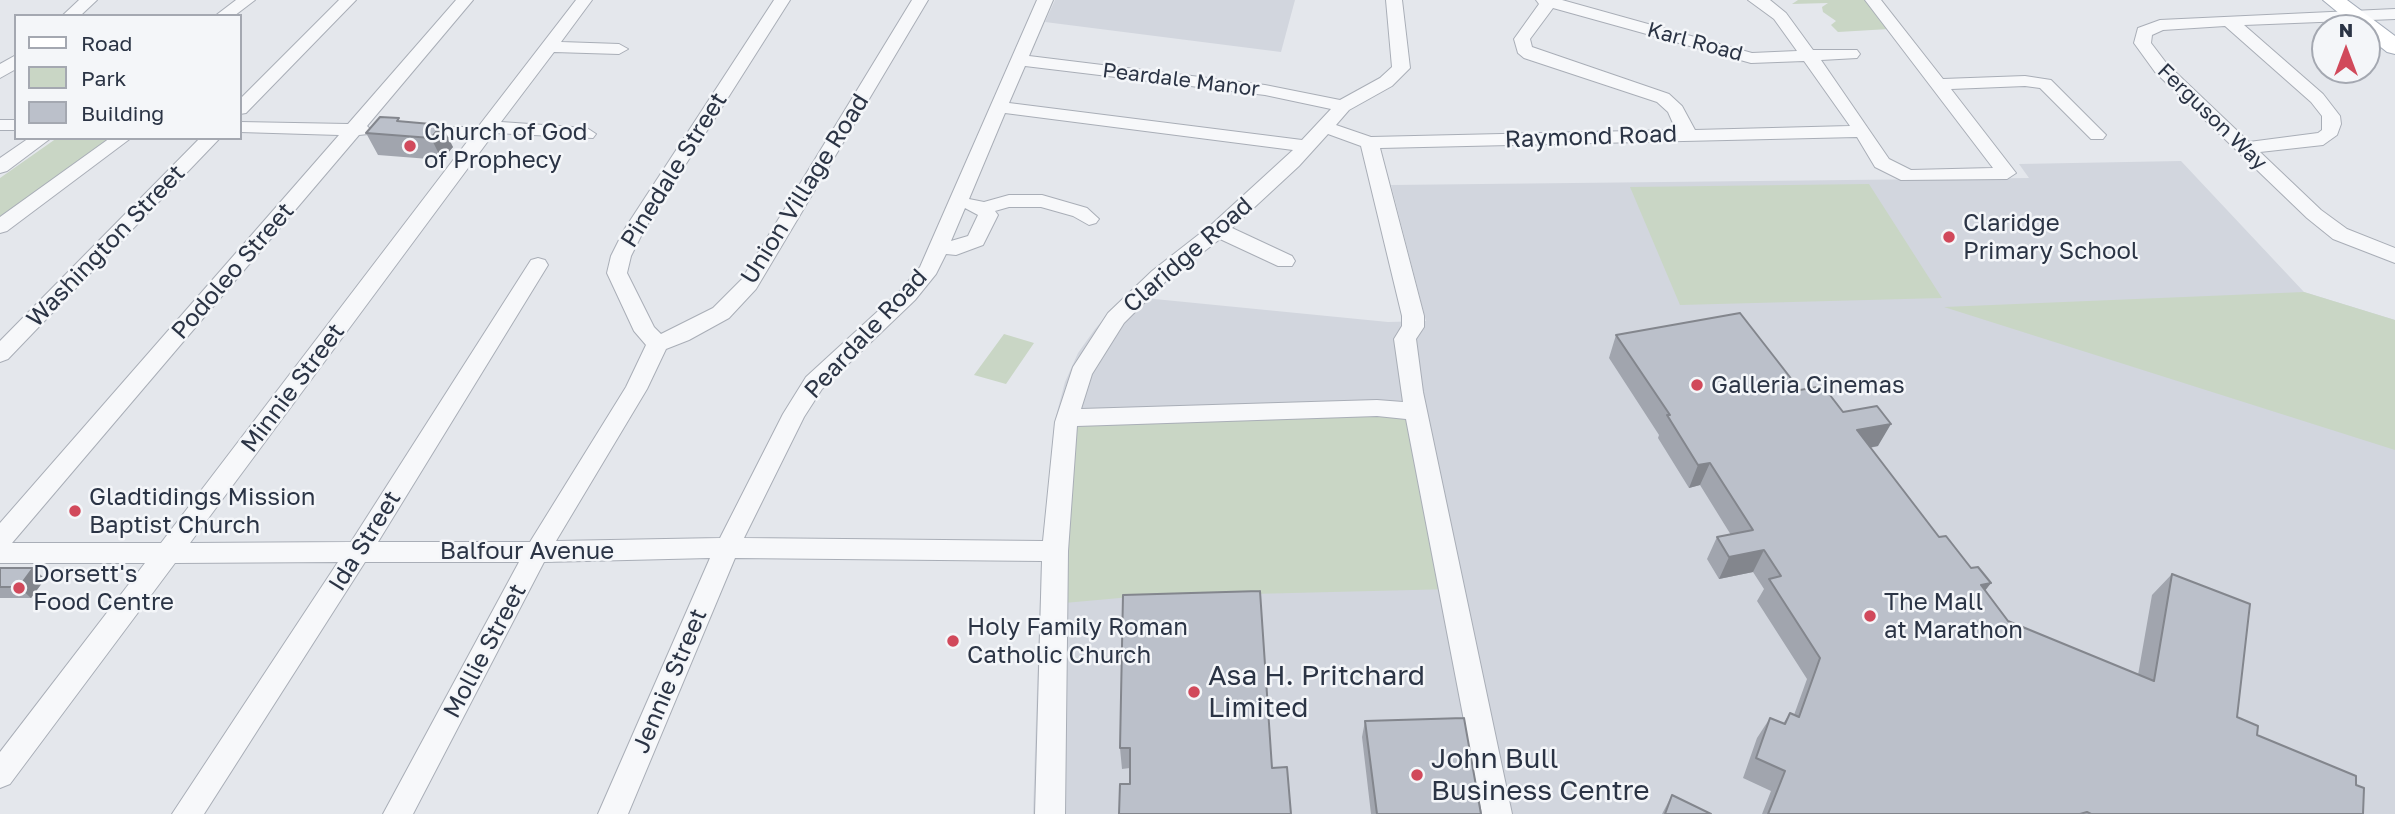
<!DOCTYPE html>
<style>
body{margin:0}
#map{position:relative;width:2395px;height:814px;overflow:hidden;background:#e4e7ec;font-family:"Golos Text",sans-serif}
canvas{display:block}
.legend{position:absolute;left:14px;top:14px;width:228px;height:126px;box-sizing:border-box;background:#f4f6f9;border:2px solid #a4a8b1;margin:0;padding:9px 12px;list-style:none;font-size:21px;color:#2b3445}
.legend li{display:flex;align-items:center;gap:14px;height:35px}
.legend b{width:35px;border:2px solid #a4a8b1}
.north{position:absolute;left:2311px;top:14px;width:70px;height:70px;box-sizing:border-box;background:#f4f6f9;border:2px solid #a4a8b1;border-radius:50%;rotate:0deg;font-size:19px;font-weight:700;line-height:28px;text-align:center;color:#2b3445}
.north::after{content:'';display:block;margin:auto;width:24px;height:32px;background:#d1495b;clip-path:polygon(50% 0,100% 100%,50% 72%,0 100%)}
</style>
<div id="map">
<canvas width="2395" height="814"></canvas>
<ul class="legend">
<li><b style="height:9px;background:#fff"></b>Road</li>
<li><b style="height:19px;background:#c9d6c5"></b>Park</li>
<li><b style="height:19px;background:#bbc0ca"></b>Building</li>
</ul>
<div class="north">N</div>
</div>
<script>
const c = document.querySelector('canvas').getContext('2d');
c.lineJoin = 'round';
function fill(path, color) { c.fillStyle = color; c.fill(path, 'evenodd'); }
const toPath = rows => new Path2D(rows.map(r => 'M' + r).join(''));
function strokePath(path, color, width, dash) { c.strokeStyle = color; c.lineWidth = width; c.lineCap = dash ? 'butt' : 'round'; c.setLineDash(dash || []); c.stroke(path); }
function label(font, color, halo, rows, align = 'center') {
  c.font = font + ' "Golos Text",sans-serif'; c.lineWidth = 5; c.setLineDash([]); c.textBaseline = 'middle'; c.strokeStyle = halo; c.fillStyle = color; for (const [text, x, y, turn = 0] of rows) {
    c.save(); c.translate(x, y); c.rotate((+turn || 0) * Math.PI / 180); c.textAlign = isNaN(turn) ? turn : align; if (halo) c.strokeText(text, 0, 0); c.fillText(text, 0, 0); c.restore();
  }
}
const built = toPath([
 [1055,0,1295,0,1281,52,1045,22],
 [2181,161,2304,292,2395,320,2395,814,1033,814,1041,564,1056,416,1065,382,1078,353,1095,329,1124,296,1388,322,1426,321,1391,185,2029,178,2019,164]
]);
const green = toPath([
 [1798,0,1865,0,1889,29,1838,32,1831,25,1836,21,1823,12,1822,7,1828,3,1792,4],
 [57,138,113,138,0,221,0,178],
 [1869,184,1942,298,1680,305,1630,187],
 [2304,292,2395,320,2395,450,1944,307],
 [1004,334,1034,343,1006,384,974,375],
 [1406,414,1453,589,1131,597,1053,604,1073,423]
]);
const minor = toPath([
 [79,0,97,0,80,16,62,16,79,0],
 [236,0,255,0,234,16,215,16,236,0],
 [339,0,356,0,246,113,240,114,240,99,339,0],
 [456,0,473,0,367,126,371,130,368,134,359,135,12,543,161,543,470,138,414,136,408,135,405,131,408,127,478,127,576,0,592,0,561,42,619,44,628,49,619,54,554,52,501,122,587,128,596,134,593,138,494,133,190,543,351,542,531,260,538,258,545,260,548,265,378,542,530,542,626,387,646,345,634,331,607,273,611,256,624,230,774,0,790,0,644,230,631,256,627,273,654,327,661,334,713,308,742,279,912,0,928,0,756,289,729,318,689,340,666,349,647,389,556,541,720,538,783,414,806,377,901,290,920,267,1037,0,1053,0,1029,56,1265,85,1340,100,1380,78,1392,67,1386,0,1402,0,1410,68,1392,86,1349,110,1336,125,1371,137,1676,130,1668,112,1657,102,1524,58,1518,53,1514,39,1539,4,1536,0,1562,0,1752,53,1797,51,1774,19,1748,0,1770,0,1786,13,1813,50,1857,50,1860,54,1857,58,1821,60,1889,159,1911,170,1993,168,1865,0,1881,0,1943,79,2025,76,2051,80,2106,135,2103,139,2091,139,2040,88,2025,86,1951,89,2016,173,2007,179,1901,180,1875,167,1857,137,1380,148,1424,316,1424,327,1416,339,1423,392,1512,814,1482,814,1406,419,1377,416,1077,426,1068,551,1065,814,1035,814,1042,561,735,558,628,814,598,814,710,558,544,562,413,814,383,814,519,562,365,562,204,814,172,814,338,562,175,563,10,784,0,788,0,752,145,563,0,563,0,523,339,135,240,132,240,122,348,124,456,0],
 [1553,8,1751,63,1804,61,1850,126,1695,130,1682,106,1669,94,1532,47,1530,39,1553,8],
 [1025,66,1265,95,1331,109,1302,140,1009,103,1025,66],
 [1005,113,1293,150,1211,225,1152,271,1108,313,1073,367,1055,422,1043,541,744,538,804,417,822,389,915,300,936,274,946,254,956,255,983,245,998,215,995,211,1009,207,1041,207,1073,216,1089,225,1096,223,1099,219,1087,208,1042,195,1009,195,984,202,969,199,1005,113],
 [1328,134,1361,146,1402,316,1402,326,1394,339,1403,402,1377,400,1081,409,1092,374,1124,323,1166,281,1220,239,1278,266,1292,266,1295,261,1292,256,1232,228,1299,166,1328,134],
 [965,208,978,215,968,236,951,241,965,208],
 [2395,9,2395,19,2244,25,2323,94,2340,116,2341,124,2337,135,2323,145,2260,152,2321,210,2347,229,2395,248,2395,263,2333,239,2307,218,2155,72,2134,43,2138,28,2160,20,2395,9],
 [2225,26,2311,102,2322,116,2322,130,2318,133,2249,142,2167,64,2151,43,2152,35,2163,30,2225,26],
 [16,55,16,69,0,78,0,64,16,55],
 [0,120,16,120,16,130,0,130,0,120],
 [29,138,51,138,7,171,0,173,0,158,29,138],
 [110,138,131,138,7,231,0,233,0,217,110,138],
 [200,138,220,138,8,359,0,362,0,341,200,138]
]);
const major = toPath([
 [2323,0,2347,0,2395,36,2395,54,2387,52,2367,36,2367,28,2357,28,2323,0]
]);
const wall = toPath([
 [401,122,453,147,442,160,378,155,366,133],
 [1616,335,1800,390,1843,412,1878,446,1870,448,1939,537,1971,568,1991,583,1985,590,2008,621,2138,675,2152,595,2172,574,2237,717,2257,735,2356,785,2363,814,1762,814,1771,791,1743,778,1757,738,1770,718,1783,724,1790,713,1794,715,1807,679,1757,601,1764,589,1753,572,1719,579,1707,559,1717,537,1731,535,1700,485,1689,488,1658,438,1659,435,1609,358],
 [0,568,33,568,45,579,31,598,0,598],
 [1123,595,1272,768,1291,814,1130,784,1130,768,1122,769,1120,748],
 [1365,721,1481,814,1371,814,1362,737],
 [1672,795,1711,814,1662,814]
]);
const shadedWall = toPath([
 [442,125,453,147,442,160,431,138],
 [1891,424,1878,446,1844,452,1857,430],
 [1710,463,1700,485,1689,488,1698,465],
 [1764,550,1753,572,1719,579,1729,557],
 [33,568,45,579,31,598,19,587],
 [1991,583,1974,605,1981,585]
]);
const building = toPath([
 [380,117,399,118,397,121,442,125,431,138,366,133,380,117],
 [1740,313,1800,390,1823,386,1843,412,1877,406,1891,424,1857,430,1939,537,1946,536,1971,568,1978,567,1991,583,1981,585,2008,621,2154,681,2172,574,2250,604,2237,717,2258,726,2257,735,2356,776,2356,785,2364,788,2363,814,2091,814,2087,812,2080,814,1768,814,1785,771,1756,758,1770,718,1785,724,1790,713,1799,717,1820,658,1769,579,1781,576,1764,550,1729,557,1717,537,1753,530,1710,463,1698,465,1667,415,1670,415,1616,335,1740,313],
 [0,568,33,568,19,587,0,587,0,568],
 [1260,591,1272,768,1287,767,1291,814,1119,814,1120,784,1130,784,1130,748,1120,748,1123,595,1260,591],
 [1464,718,1481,814,1377,814,1365,721,1464,718],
 [1672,795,1711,814,1665,814,1672,795]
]);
const markers = [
 [410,146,7,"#d1495b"],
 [1949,237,7,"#d1495b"],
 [1697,385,7,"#d1495b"],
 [75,511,7,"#d1495b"],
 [19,588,7,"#d1495b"],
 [1870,616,7,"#d1495b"],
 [953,641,7,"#d1495b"],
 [1194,692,7,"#d1495b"],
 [1417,775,7,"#d1495b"]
];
const farStreetnames = [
 ["Karl Road",1695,42,15],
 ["Peardale Manor",1181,80,7],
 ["Ferguson Way",2212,117,44]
];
const poiNames = [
 ["Church of God",424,132],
 ["of Prophecy",424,160],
 ["Claridge",1963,223],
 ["Primary School",1963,251],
 ["Galleria Cinemas",1711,385],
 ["Gladtidings Mission",89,497],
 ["Baptist Church",89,525],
 ["Dorsett's",33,574],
 ["Food Centre",33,602],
 ["The Mall",1884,602],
 ["at Marathon",1884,630],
 ["Holy Family Roman",967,627],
 ["Catholic Church",967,655]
];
const streetNames = [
 ["Raymond Road",1591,137,-2],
 ["Pinedale Street",674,170,-58],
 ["Union Village Road",805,189,-58],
 ["Washington Street",106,246,-46],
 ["Claridge Road",1188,255,-41],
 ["Podoleo Street",233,271,-49],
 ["Peardale Road",866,334,-47],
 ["Minnie Street",293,388,-53],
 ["Ida Street",365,541,-58],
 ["Balfour Avenue",527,551],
 ["Mollie Street",485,651,-62],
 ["Jennie Street",670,681,-67]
];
const nearPoinames = [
 ["Asa H. Pritchard",1208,676],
 ["Limited",1208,708],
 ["John Bull",1431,759],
 ["Business Centre",1431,791]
];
fill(built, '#d2d6de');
fill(green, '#c9d6c5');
strokePath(minor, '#a9aeb7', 2);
strokePath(major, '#a3abb8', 2);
fill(minor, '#f7f8fa');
fill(major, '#fff');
fill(wall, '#a1a5ae');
fill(shadedWall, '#83868d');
fill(building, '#bbc0ca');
strokePath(building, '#83868d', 2);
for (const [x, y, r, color] of markers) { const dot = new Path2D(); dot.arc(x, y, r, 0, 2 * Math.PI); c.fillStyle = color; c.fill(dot); strokePath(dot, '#f4f6f9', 2.5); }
label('21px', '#2b3445', '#f4f6f9', farStreetnames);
label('24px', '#2b3445', '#f4f6f9', poiNames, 'left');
label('24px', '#2b3445', '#f4f6f9', streetNames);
label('28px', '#2b3445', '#f4f6f9', nearPoinames, 'left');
</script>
